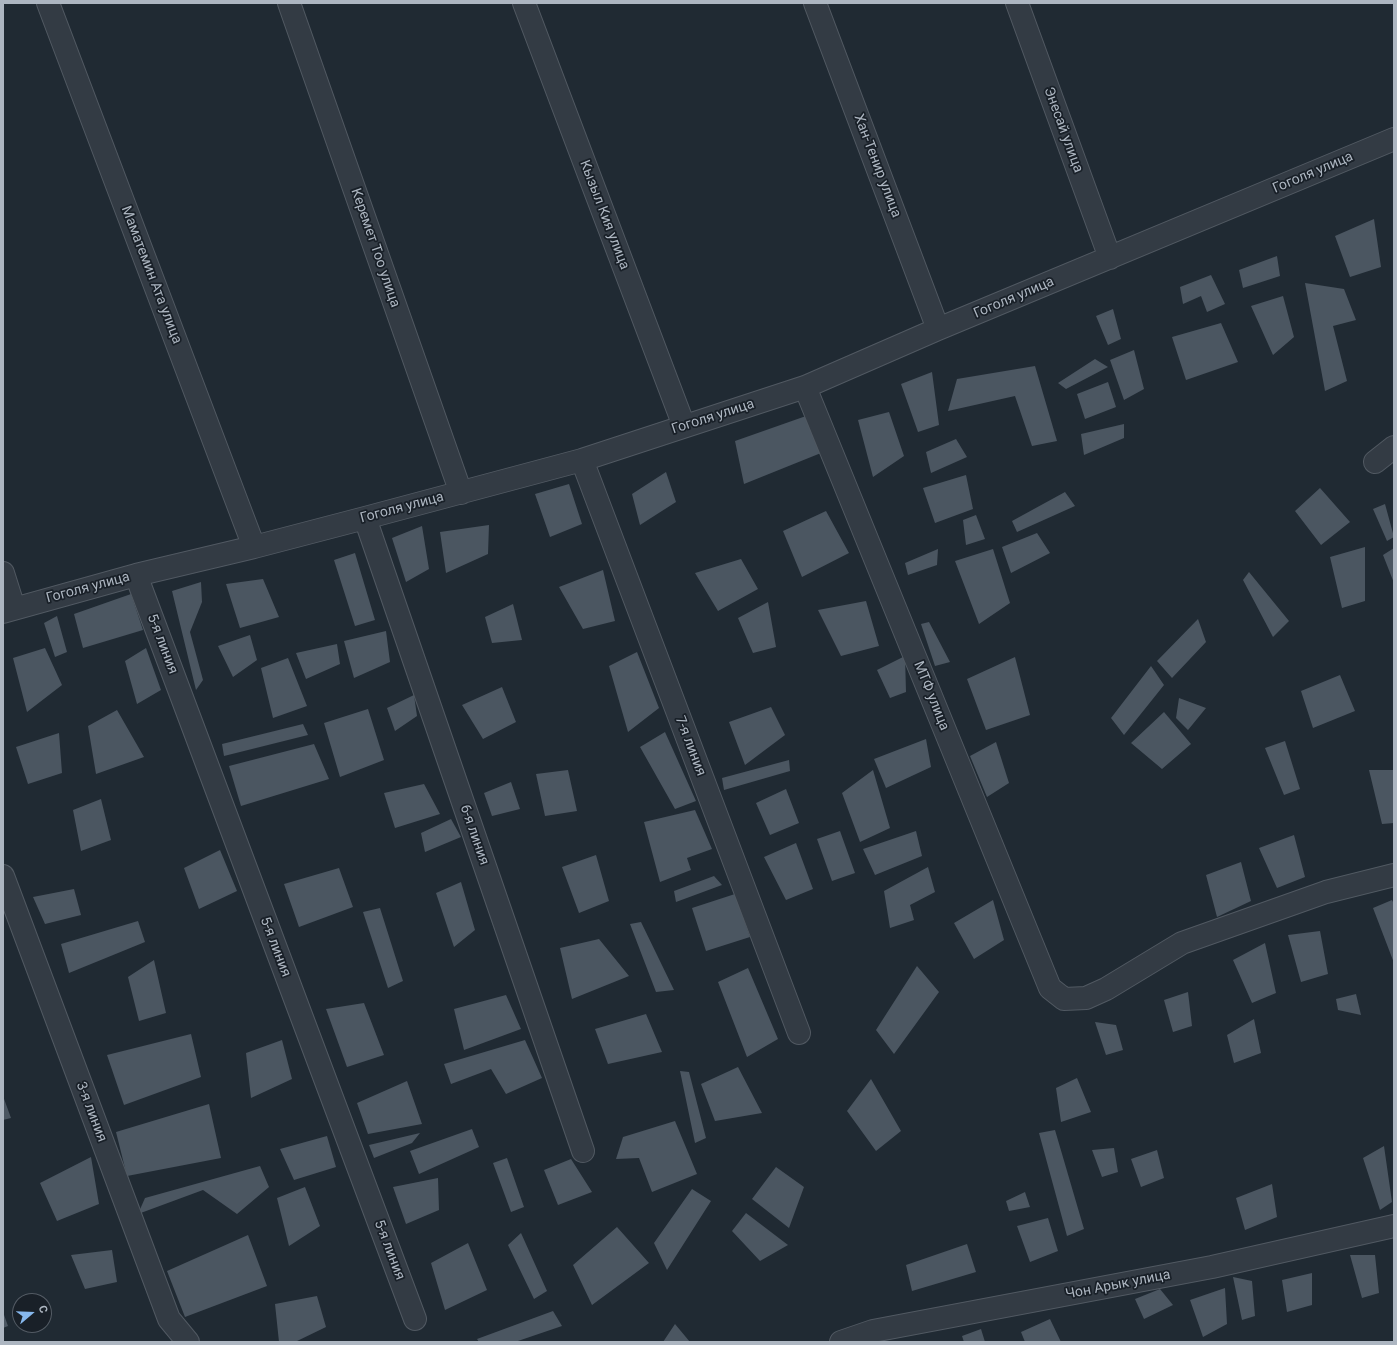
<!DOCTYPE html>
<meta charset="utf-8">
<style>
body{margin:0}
#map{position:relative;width:1397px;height:1345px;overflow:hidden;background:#202a33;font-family:Roboto,sans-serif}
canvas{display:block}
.frame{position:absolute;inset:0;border:4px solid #adb6c1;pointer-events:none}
.north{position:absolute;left:12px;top:1293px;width:40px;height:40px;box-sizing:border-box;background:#192028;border:1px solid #545c65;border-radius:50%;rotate:71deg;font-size:11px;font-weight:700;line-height:16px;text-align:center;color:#adb6c1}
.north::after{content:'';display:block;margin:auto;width:14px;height:18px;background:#86b7ec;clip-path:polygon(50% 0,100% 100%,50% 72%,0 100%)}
</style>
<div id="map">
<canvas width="1397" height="1345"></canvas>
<div class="frame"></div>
<div class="north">С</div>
</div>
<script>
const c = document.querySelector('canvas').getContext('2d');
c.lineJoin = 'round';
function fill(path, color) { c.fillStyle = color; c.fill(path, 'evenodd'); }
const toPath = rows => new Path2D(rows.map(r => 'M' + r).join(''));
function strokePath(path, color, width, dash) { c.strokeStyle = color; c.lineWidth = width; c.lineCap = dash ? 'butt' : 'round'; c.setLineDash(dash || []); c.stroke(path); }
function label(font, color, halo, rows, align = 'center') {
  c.font = font + ' Roboto,sans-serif'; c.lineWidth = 3.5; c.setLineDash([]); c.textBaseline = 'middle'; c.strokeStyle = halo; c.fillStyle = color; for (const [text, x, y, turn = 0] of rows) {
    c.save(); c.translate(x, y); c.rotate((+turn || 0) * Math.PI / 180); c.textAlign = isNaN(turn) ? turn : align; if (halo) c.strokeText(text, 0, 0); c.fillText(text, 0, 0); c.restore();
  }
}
const building = toPath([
 [1374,219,1381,267,1350,277,1335,236],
 [1277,256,1280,276,1243,288,1239,270],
 [1211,275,1225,304,1207,312,1201,296,1183,304,1180,287],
 [1305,283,1344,289,1356,320,1333,326,1347,381,1325,391],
 [1283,296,1294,337,1273,355,1251,306],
 [1113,309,1121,339,1108,345,1096,316],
 [1221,323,1238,362,1186,380,1172,337],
 [1134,350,1144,389,1124,400,1110,360],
 [1095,359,1108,367,1066,389,1058,383],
 [1035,366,1057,441,1032,446,1015,396,948,411,957,379],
 [932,372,939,425,918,432,901,384],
 [1108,382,1116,407,1085,419,1077,394],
 [889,412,904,456,873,477,858,420],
 [806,416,821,453,744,484,735,441],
 [1124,424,1124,438,1084,455,1081,434],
 [956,439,967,457,931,473,926,452],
 [666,472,676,502,640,525,632,494],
 [966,475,973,509,935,523,923,488],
 [569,484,582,524,550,537,535,494],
 [1320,488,1350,522,1321,545,1295,511],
 [1065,492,1075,506,1017,532,1012,521],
 [1385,504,1394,537,1387,541,1373,509],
 [826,511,849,553,802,577,783,531],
 [976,515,985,539,966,545,963,520],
 [489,525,488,554,446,573,440,532],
 [422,526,429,569,406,582,392,538],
 [1037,533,1050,553,1011,573,1002,547],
 [1365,547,1365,601,1342,608,1330,557],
 [1394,548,1394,583,1383,555],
 [938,549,937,565,908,575,905,563],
 [993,549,1010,603,979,624,955,561],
 [355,553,375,620,355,626,334,560],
 [741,559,758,589,718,611,695,573],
 [603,570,615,621,583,629,559,587],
 [1249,572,1289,621,1273,637,1243,580],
 [263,579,279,617,240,628,226,584],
 [201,582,202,602,190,632,203,680,196,690,172,591],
 [131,594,143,630,83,648,74,614],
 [866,601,879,646,841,656,818,610],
 [768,602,776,647,753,653,738,618],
 [513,604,522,640,492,643,485,617],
 [57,616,67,652,55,657,44,623],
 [1198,619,1206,642,1172,678,1157,661],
 [929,622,950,662,935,666,921,624],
 [386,631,390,662,354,678,344,641],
 [250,635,257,660,233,677,218,646],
 [337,644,340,664,306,679,296,653],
 [45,648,62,685,27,712,13,658],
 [146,648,161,690,137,704,125,661],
 [637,652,659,708,628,732,609,666],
 [905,656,906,692,890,698,877,670],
 [1015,657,1030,715,986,730,967,679],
 [288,658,307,706,273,718,261,668],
 [1151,666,1164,685,1124,735,1111,718],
 [1340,675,1355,711,1313,728,1301,691],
 [502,687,516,722,483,739,462,705],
 [414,695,417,716,395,731,387,708],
 [1179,698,1206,708,1188,730,1176,718],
 [771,707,785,735,745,765,729,722],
 [368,709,384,760,340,777,324,723],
 [117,710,144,757,96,774,88,726],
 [1164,712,1191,744,1162,769,1131,743],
 [303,724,308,735,224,756,222,744],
 [665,732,696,801,675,809,640,747],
 [59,733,62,773,28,784,16,747],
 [926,739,931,767,886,788,874,759],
 [1285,741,1300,789,1284,795,1265,748],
 [996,742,1009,783,987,797,970,756],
 [314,744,329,779,241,806,229,766],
 [789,760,790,771,724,790,722,778],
 [568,770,577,811,545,816,536,774],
 [873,770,890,828,860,842,842,793],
 [1369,770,1394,770,1394,823,1382,824],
 [511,782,520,809,492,816,484,793],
 [424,784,440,814,395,828,384,793],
 [786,789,799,823,770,835,756,803],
 [101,799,111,840,81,851,73,810],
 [695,810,712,849,687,858,691,870,660,882,644,822],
 [451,819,461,837,425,852,421,833],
 [840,831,855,873,832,881,817,839],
 [916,831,922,856,875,875,863,849],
 [1294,835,1305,877,1277,888,1259,848],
 [796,843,813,889,786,900,764,857],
 [220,850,237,891,199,909,184,868],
 [596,855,609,901,579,913,562,867],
 [1241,862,1251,901,1217,917,1206,875],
 [928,867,935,892,910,905,914,920,890,928,884,891],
 [339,868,353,907,299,927,284,884],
 [714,876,722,885,676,902,674,891],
 [461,882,475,930,454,947,436,893],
 [74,889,81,915,45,924,33,897],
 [735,894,750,937,706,951,692,908],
 [993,900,1004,940,974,959,954,923],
 [1392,900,1394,904,1394,963,1373,908],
 [380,908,403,981,388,988,363,912],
 [138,921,145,942,69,973,61,944],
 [641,922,674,990,656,992,630,924],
 [1320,931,1328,974,1301,982,1288,935],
 [599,939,629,976,572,999,560,948],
 [1265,943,1276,993,1252,1003,1233,960],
 [154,960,166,1013,139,1021,128,977],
 [917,966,939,992,894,1054,876,1030],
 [748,968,778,1039,747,1057,718,982],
 [1188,992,1192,1026,1173,1032,1164,1000],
 [1356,994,1361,1015,1338,1010,1336,999],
 [506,995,521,1029,464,1050,454,1009],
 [364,1003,384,1055,347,1067,326,1009],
 [646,1014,662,1052,608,1064,595,1029],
 [1254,1019,1261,1053,1234,1063,1227,1035],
 [1095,1022,1116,1025,1123,1050,1106,1055],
 [191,1034,201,1077,124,1105,107,1055],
 [282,1040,292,1079,251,1098,246,1053],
 [525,1040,542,1078,506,1094,491,1069,451,1084,444,1064],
 [738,1067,762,1113,715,1121,701,1084],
 [680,1071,689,1072,706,1138,695,1143],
 [1077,1078,1091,1112,1061,1122,1056,1088],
 [871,1079,901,1131,876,1151,847,1111],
 [407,1081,422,1124,368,1134,357,1103],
 [3,1096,11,1118,3,1120],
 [209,1104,221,1158,127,1176,116,1132],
 [675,1121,697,1174,652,1192,639,1158,616,1159,623,1137],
 [472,1129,479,1147,419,1174,410,1151],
 [1055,1130,1084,1229,1067,1236,1039,1133],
 [420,1133,412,1143,374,1158,369,1145],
 [327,1136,336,1167,294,1180,280,1149],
 [1384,1146,1392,1202,1380,1210,1363,1158],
 [1114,1148,1118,1172,1102,1177,1092,1150],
 [1157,1150,1164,1178,1141,1187,1131,1159],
 [91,1157,99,1204,57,1221,40,1183],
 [507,1158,524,1207,511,1212,493,1163],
 [571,1159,592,1192,558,1205,544,1170],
 [260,1166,269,1187,237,1214,203,1190,138,1214,145,1198],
 [776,1167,804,1187,789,1228,752,1199],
 [438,1178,439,1210,406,1224,393,1187],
 [1272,1184,1277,1217,1245,1230,1236,1198],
 [305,1187,320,1226,289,1246,277,1198],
 [692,1189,711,1201,667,1270,654,1243],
 [1025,1192,1030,1207,1009,1211,1006,1201],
 [746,1213,788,1245,760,1261,732,1231],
 [1048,1218,1058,1251,1030,1262,1017,1226],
 [617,1227,649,1263,592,1305,573,1265],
 [521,1233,547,1291,534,1299,508,1245],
 [248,1235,267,1286,185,1317,167,1271],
 [468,1243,487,1290,445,1310,431,1263],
 [967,1244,976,1272,912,1291,906,1265],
 [112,1250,117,1282,85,1289,71,1255],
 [1350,1255,1375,1255,1379,1293,1362,1298],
 [1312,1273,1312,1305,1287,1312,1282,1280],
 [1233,1277,1252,1281,1255,1316,1242,1320],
 [1225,1288,1227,1324,1203,1337,1190,1300],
 [1160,1289,1173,1305,1144,1319,1135,1299],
 [317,1296,326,1327,295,1342,279,1342,275,1304],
 [553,1311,562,1326,515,1342,479,1342,477,1339],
 [3,1312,8,1326,3,1328],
 [1050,1319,1061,1342,1025,1342,1021,1332],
 [675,1324,690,1342,663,1342],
 [981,1329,985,1342,964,1342,962,1336]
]);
const street = toPath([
 [48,3,254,547],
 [289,3,461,493],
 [524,3,684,426],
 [815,3,938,329],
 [1017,3,1110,258],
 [805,387,1050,988,1064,999,1086,998,1106,989,1182,943,1326,892,1394,875],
 [582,460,799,1033],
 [1375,462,1394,447],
 [365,518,583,1151],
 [3,573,14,608],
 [136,575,415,1319],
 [3,612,136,575,254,547,365,518,582,460,805,387,938,329,1394,139],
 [3,876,169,1319,188,1342],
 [841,1342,873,1331,1212,1267,1394,1226]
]);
const streetNames = [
 ["Энесай улица",1063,130,70],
 ["Хан-Тенир улица",877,166,69],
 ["Гоголя улица",1313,173,-23],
 ["Кызыл Кия улица",604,215,69],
 ["Керемет Тоо улица",375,248,71],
 ["Маматемин Ата улица",151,275,69],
 ["Гоголя улица",1014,298,-23],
 ["Гоголя улица",713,417,-18],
 ["Гоголя улица",402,508,-15],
 ["Гоголя улица",88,588,-15],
 ["5-я линия",162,644,69],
 ["МТФ улица",931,696,68],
 ["7-я линия",690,746,69],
 ["6-я линия",474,835,71],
 ["5-я линия",275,947,69],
 ["3-я линия",91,1112,69],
 ["5-я линия",389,1250,69],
 ["Чон Арык улица",1118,1285,-11]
];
fill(building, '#4b5661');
strokePath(street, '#515962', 24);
strokePath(street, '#333b44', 22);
label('14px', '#adb6c1', '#192028', streetNames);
</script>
